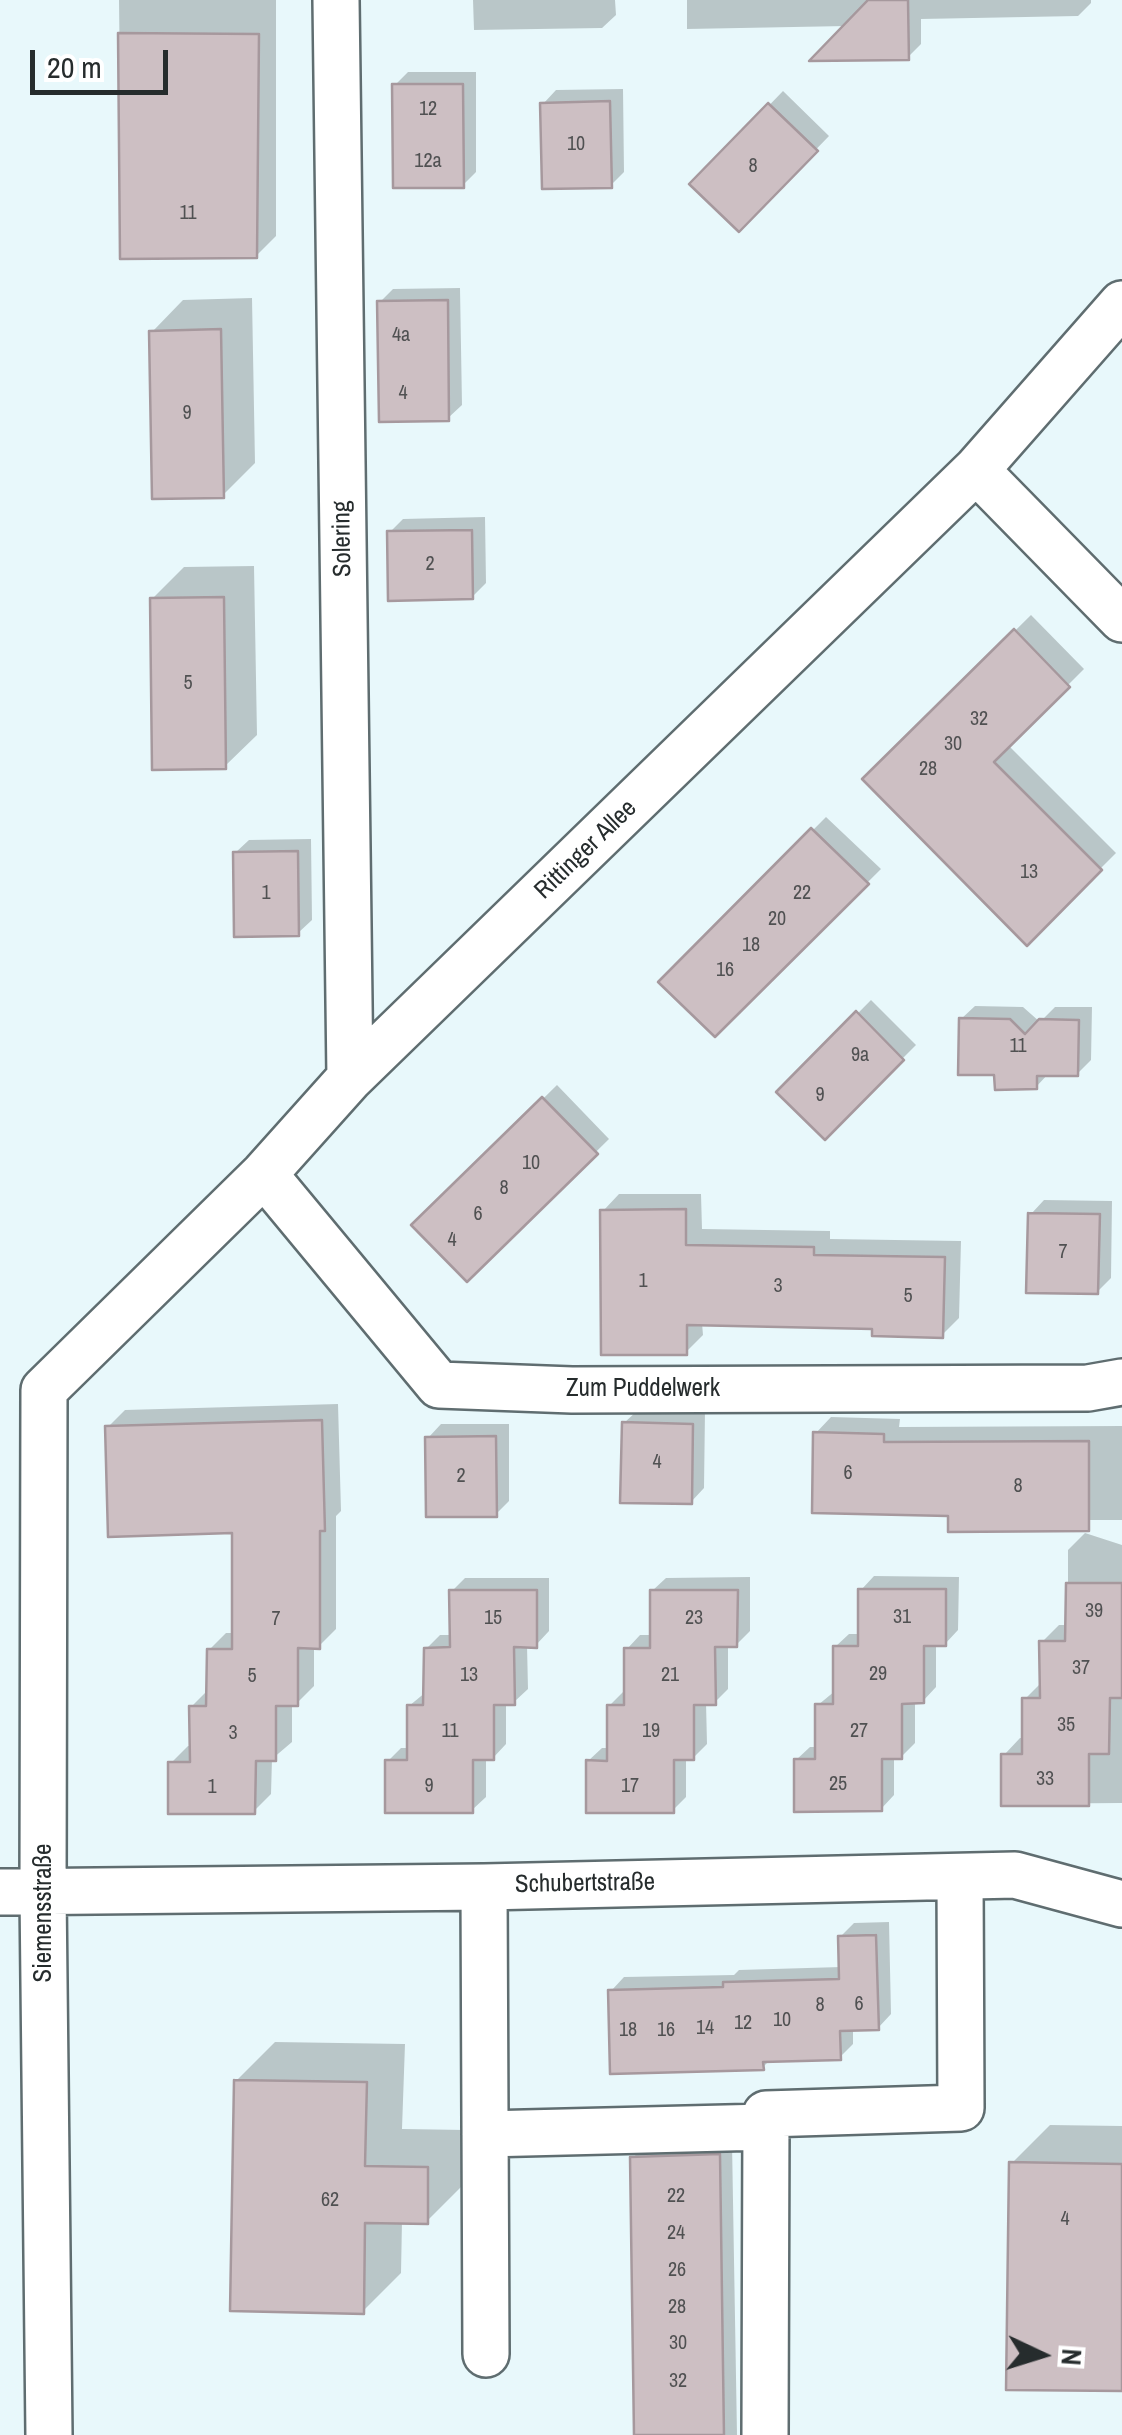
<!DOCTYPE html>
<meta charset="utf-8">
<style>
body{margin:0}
#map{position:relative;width:1122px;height:2435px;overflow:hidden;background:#e8f8fb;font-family:"Archivo Narrow",sans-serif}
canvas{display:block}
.north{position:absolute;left:992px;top:2305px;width:100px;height:100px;-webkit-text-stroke:8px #fff;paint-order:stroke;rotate:94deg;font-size:28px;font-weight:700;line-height:40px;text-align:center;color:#262c2d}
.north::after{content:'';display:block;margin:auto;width:35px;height:45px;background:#262c2d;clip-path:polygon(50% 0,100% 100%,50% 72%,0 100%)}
.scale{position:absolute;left:30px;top:50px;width:138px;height:45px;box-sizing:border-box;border:5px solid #262c2d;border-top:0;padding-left:12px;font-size:30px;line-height:35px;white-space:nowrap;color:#262c2d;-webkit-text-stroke:8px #fff;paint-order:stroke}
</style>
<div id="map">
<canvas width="1122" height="2435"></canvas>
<div class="north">N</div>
<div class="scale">20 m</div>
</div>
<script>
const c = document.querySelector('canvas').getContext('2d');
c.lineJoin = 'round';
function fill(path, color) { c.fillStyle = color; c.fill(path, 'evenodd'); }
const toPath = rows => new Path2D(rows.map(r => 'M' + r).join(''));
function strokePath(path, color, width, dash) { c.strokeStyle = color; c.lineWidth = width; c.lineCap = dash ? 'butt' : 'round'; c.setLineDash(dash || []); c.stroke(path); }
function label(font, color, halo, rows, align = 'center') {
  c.font = font + ' "Archivo Narrow",sans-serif'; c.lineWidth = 9; c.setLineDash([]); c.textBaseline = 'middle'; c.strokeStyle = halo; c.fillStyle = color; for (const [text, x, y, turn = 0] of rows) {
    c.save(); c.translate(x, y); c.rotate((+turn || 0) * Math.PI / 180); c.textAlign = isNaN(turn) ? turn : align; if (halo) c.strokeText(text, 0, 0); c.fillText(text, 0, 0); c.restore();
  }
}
const shadow = toPath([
 [119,0,276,0,276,236,256,256,122,256],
 [473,0,615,0,616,15,602,28,474,30],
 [687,0,1091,0,1091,3,1078,16,921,19,921,44,908,57,847,26,687,29],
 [408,72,476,72,476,172,463,185,395,85],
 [623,89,624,172,611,185,543,104,556,90],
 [783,91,829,136,739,229,693,184],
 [460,288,462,405,448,418,380,302,393,289],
 [252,298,255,463,223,495,152,332,183,300],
 [485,517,486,583,472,597,390,532,403,519],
 [254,566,257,735,225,766,152,599,184,567],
 [1031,615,1084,669,1008,745,1116,853,1027,942,865,779],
 [826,817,881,869,715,1034,662,982],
 [311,839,312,920,298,933,235,853,249,840],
 [871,1000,916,1045,825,1136,780,1092],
 [975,1006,1023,1007,1040,1022,1055,1007,1092,1007,1091,1060,1077,1074,1049,1073,1036,1087,997,1073,961,1019],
 [557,1085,609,1139,467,1279,415,1225],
 [619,1194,701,1194,702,1229,830,1231,830,1239,961,1241,959,1318,942,1335,875,1326,702,1323,703,1335,686,1352,603,1211],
 [1044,1200,1112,1201,1111,1278,1097,1292,1031,1214],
 [338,1404,341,1511,336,1516,336,1629,319,1646,314,1646,314,1686,297,1703,292,1703,292,1742,272,1759,271,1794,254,1811,171,1763,188,1746,192,1746,191,1707,209,1689,209,1650,226,1633,234,1633,235,1531,108,1427,125,1410],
 [638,1410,705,1411,704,1488,691,1502,624,1423],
 [831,1417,900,1419,899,1427,1122,1426,1122,1520,950,1520,950,1514,815,1434],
 [441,1424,509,1424,509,1501,496,1514,428,1438],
 [1085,1533,1122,1545,1122,1803,1004,1804,1004,1755,1020,1738,1025,1738,1025,1699,1042,1682,1042,1642,1059,1625,1068,1625,1068,1550],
 [874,1576,959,1577,958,1630,945,1644,936,1644,936,1687,923,1701,915,1701,915,1743,901,1757,894,1757,894,1795,881,1809,796,1760,810,1747,818,1747,818,1705,835,1691,835,1647,849,1634,861,1634,861,1590],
 [750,1577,750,1631,736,1645,728,1645,728,1689,715,1702,706,1702,707,1744,693,1758,686,1758,686,1797,673,1810,588,1761,602,1748,610,1748,609,1706,623,1692,627,1692,627,1649,640,1635,653,1635,652,1591,666,1578],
 [465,1578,549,1578,549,1631,536,1645,527,1645,528,1689,514,1702,506,1702,506,1744,493,1758,486,1758,486,1797,472,1810,388,1761,401,1748,409,1748,409,1706,426,1692,426,1649,440,1635,452,1635,452,1591],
 [889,1922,891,2014,878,2028,853,2028,853,2044,840,2057,771,2059,763,2067,611,1991,624,1977,734,1975,739,1970,841,1967,840,1937,854,1923],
 [275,2042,405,2044,402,2129,466,2130,465,2183,427,2221,402,2221,401,2273,363,2311,236,2081],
 [1050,2125,1122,2126,1122,2389,1012,2163],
 [732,2142,737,2435,636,2435,633,2158,646,2144]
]);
const building = toPath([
 [868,0,908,0,909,60,809,61,868,0],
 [118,33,259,34,257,258,120,259,118,33],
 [392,84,463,84,464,188,393,188,392,84],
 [610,101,612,188,542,189,540,103,610,101],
 [768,103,818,151,739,232,689,184,768,103],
 [448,300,449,421,379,422,377,301,448,300],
 [221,329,224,498,152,499,149,331,221,329],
 [472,530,473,599,388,601,387,531,472,530],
 [224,597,226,769,152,770,150,598,224,597],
 [1014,629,1070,687,994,762,1102,870,1027,946,862,779,1014,629],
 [811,828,869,884,715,1037,658,982,811,828],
 [298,851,299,936,234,937,233,852,298,851],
 [856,1011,904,1060,825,1140,776,1092,856,1011],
 [959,1018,1010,1019,1025,1034,1039,1019,1079,1020,1078,1076,1037,1076,1037,1089,995,1090,994,1075,958,1075,959,1018],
 [542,1097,598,1154,467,1282,411,1225,542,1097],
 [686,1209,686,1245,814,1247,814,1255,945,1257,943,1338,872,1336,872,1329,687,1325,687,1355,601,1355,600,1210,686,1209],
 [1028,1213,1100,1214,1098,1294,1026,1293,1028,1213],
 [322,1420,325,1531,320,1531,320,1649,298,1648,298,1706,276,1706,276,1761,256,1761,255,1814,168,1814,168,1762,190,1762,189,1706,206,1706,207,1649,232,1649,232,1533,108,1537,105,1426,322,1420],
 [622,1422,693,1424,692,1504,620,1503,622,1422],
 [813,1432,884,1434,884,1442,1089,1441,1089,1531,948,1532,948,1516,812,1513,813,1432],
 [496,1436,497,1517,426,1517,425,1437,496,1436],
 [1066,1583,1122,1583,1122,1698,1110,1698,1109,1754,1089,1754,1089,1806,1001,1806,1001,1754,1022,1754,1022,1698,1040,1698,1039,1641,1065,1641,1066,1583],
 [858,1589,946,1589,946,1646,924,1646,924,1703,902,1704,902,1759,882,1759,882,1811,794,1812,794,1759,815,1759,815,1704,833,1704,833,1646,858,1646,858,1589],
 [449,1590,537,1590,537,1648,514,1647,515,1705,494,1705,494,1760,473,1760,473,1813,385,1813,385,1760,407,1760,407,1705,423,1705,424,1648,450,1647,449,1590],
 [650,1590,738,1590,737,1647,715,1647,716,1705,694,1705,694,1760,674,1760,674,1813,586,1813,586,1760,607,1761,607,1705,624,1705,624,1648,650,1648,650,1590],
 [876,1935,879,2030,840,2031,841,2060,763,2062,764,2070,610,2074,608,1990,723,1987,723,1982,839,1979,838,1936,876,1935],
 [234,2080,367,2082,365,2166,428,2167,428,2224,365,2223,364,2314,230,2311,234,2080],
 [720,2154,724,2435,634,2435,630,2157,720,2154],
 [1009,2162,1122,2164,1122,2391,1006,2390,1009,2162]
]);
const minor = toPath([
 [336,0,350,1078],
 [976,470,1122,619],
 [264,1174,439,1385,572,1390,1088,1388,1122,1382],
 [484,1887,486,2354],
 [0,1892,484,1887,1015,1875,1122,1904],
 [485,2134,766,2127],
 [49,2435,43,1892,44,1390,264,1174,350,1078,976,470,1122,304],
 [765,2435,766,2114,961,2108,960,1877]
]);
const numberNames = [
 ["12",428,110],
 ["10",576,145],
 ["12a",428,162],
 ["8",753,167],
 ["11",188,214],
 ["4a",401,336],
 ["4",403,394],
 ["9",187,414],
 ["2",430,565],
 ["5",188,684],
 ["32",979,720],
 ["30",953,745],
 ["28",928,770],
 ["13",1029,873],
 ["1",266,894],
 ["22",802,894],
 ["20",777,920],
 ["18",751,946],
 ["16",725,971],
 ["11",1018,1047],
 ["9a",860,1056],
 ["9",820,1096],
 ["10",531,1164],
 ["8",504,1189],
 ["6",478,1215],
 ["4",452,1241],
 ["7",1063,1253],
 ["1",643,1282],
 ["3",778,1287],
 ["5",908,1297],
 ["4",657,1463],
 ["6",848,1474],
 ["2",461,1477],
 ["8",1018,1487],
 ["39",1094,1612],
 ["31",902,1618],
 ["15",493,1619],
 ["23",694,1619],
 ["7",276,1620],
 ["37",1081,1669],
 ["29",878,1675],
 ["13",469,1676],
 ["21",670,1676],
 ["5",252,1677],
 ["35",1066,1726],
 ["11",450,1732],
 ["19",651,1732],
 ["27",859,1732],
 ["3",233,1734],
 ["33",1045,1780],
 ["25",838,1785],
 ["9",429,1787],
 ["17",630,1787],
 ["1",212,1788],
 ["6",859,2005],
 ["8",820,2006],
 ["10",782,2021],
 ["12",743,2024],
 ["14",705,2029],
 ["18",628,2031],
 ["16",666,2031],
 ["22",676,2197],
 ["62",330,2201],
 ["4",1065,2220],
 ["24",676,2234],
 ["26",677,2271],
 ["28",677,2308],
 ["30",678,2344],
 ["32",678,2382]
];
const streetNames = [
 ["Solering",343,539,-91],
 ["Rittinger Allee",586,850,-44],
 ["Zum Puddelwerk",643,1389],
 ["Schubertstraße",585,1884,-1],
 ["Siemensstraße",44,1913,-90]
];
fill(shadow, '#0003');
fill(building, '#cdbfc3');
strokePath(building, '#a6989d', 2.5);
strokePath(minor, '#5f6d70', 50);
strokePath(minor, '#fff', 45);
label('20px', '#505152', null, numberNames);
label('25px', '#262c2d', '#fff', streetNames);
</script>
